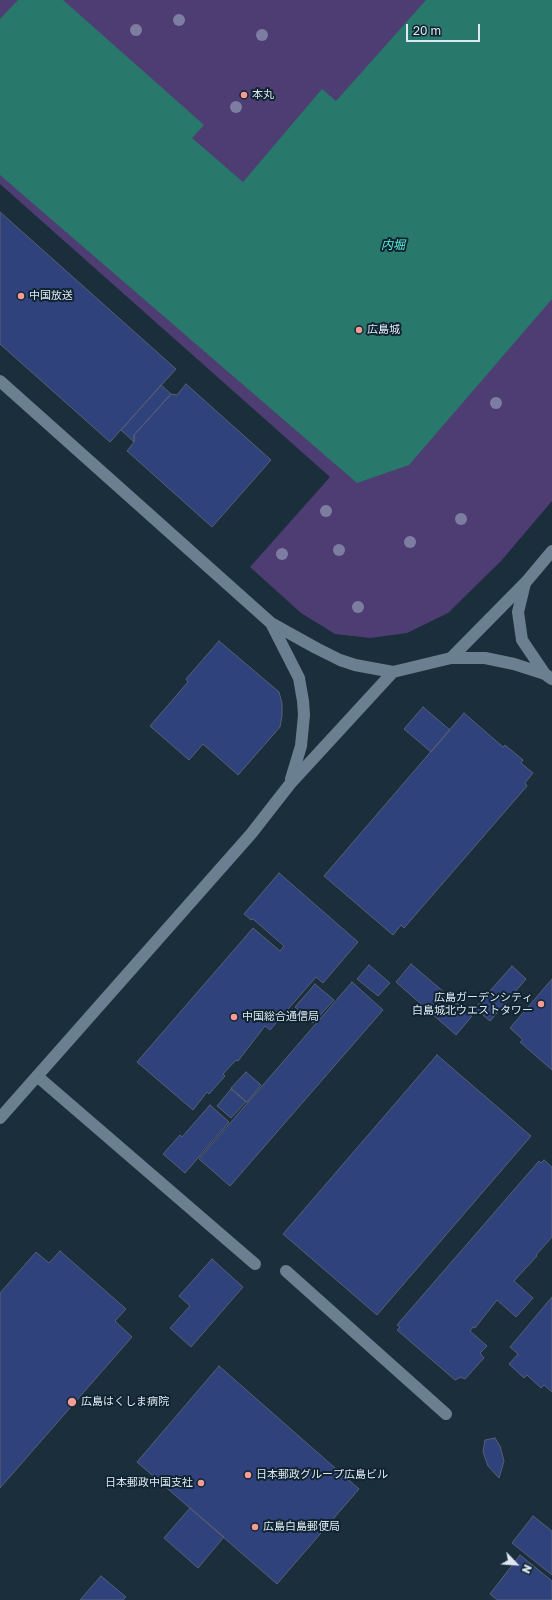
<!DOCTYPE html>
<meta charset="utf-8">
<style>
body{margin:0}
#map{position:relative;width:552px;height:1600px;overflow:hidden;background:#1b2e3b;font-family:"Golos Text",sans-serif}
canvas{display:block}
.north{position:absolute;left:496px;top:1544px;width:40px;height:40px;-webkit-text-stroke:3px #112431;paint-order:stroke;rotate:115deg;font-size:11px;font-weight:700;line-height:16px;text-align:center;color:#dde9f2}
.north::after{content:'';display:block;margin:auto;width:14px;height:18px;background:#dde9f2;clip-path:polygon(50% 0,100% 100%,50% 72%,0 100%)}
.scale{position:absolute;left:406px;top:24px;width:74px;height:18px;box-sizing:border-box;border:2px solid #dde9f2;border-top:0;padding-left:5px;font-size:12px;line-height:14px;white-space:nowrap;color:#dde9f2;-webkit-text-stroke:3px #112431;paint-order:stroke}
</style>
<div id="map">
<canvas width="552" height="1600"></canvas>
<div class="north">N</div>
<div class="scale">20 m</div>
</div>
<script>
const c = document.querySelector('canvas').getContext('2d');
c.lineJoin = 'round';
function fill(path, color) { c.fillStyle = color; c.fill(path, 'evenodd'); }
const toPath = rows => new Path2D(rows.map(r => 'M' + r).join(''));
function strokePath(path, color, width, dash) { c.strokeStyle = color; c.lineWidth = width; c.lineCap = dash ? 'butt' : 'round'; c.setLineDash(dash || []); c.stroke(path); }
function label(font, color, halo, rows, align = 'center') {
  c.font = font + ' "Golos Text","Noto Sans JP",sans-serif'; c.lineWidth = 4; c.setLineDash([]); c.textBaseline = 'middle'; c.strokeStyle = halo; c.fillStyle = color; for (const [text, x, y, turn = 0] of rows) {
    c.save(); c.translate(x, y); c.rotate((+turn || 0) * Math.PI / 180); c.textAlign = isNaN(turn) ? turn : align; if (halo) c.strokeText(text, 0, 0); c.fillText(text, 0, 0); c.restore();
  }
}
const green = toPath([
 [0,0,552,0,552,501,501,561,448,613,407,633,370,638,335,634,301,613,250,567,330,477,0,184]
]);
const water = toPath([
 [18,0,63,0,204,125,192,138,243,182,322,89,336,101,426,0,552,0,552,299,409,465,357,483,0,175,0,19]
]);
const building = toPath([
 [0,212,176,369,110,442,0,344,0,212],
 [186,384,271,460,212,527,127,451,134,442,134,435,171,394,177,395,186,384],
 [161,385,171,394,134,435,134,442,121,430,161,385],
 [219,641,279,692,282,703,282,716,280,727,238,775,203,744,189,760,150,726,188,682,186,679,219,641],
 [423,707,450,730,431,752,404,729,423,707],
 [464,713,503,747,505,745,523,760,521,763,533,773,525,783,527,786,404,928,401,925,393,935,324,876,464,713],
 [279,873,358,942,323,983,316,977,270,1030,265,1026,238,1061,236,1060,223,1074,225,1076,209,1094,207,1092,193,1110,137,1062,253,928,280,951,284,946,253,919,251,920,244,914,279,873],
 [411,964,472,1016,456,1035,396,982,411,964],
 [369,965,390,983,378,996,357,979,369,965],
 [512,966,526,979,490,1021,475,1008,512,966],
 [552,979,552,1070,520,1042,523,1040,510,1028,552,979],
 [352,982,383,1010,230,1186,199,1159,352,982],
 [315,984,334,1000,313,1023,295,1007,315,984],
 [437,1055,531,1136,377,1315,283,1234,437,1055],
 [246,1072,261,1085,247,1102,231,1088,246,1072],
 [231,1089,246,1102,231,1118,217,1106,231,1089],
 [210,1105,229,1122,185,1173,163,1154,180,1135,182,1137,210,1105],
 [544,1160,552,1167,552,1237,536,1255,537,1256,514,1281,533,1298,516,1317,497,1300,475,1328,473,1327,470,1331,487,1346,480,1353,484,1358,465,1379,461,1377,455,1380,397,1330,400,1327,397,1325,539,1161,541,1163,544,1160],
 [60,1251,126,1309,115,1321,132,1337,0,1488,0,1293,36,1252,49,1263,60,1251],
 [212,1259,243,1287,191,1347,170,1328,190,1306,179,1296,212,1259],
 [552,1297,552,1392,544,1385,541,1388,527,1375,524,1378,509,1364,518,1354,510,1347,552,1297],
 [219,1366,359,1489,277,1584,137,1462,219,1366],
 [495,1438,500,1446,504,1461,499,1478,488,1466,483,1452,485,1440,495,1438],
 [190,1508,224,1537,198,1568,164,1538,190,1508],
 [533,1516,552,1531,552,1575,512,1543,533,1516],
 [520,1555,552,1581,552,1600,497,1600,490,1594,520,1555],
 [101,1576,126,1597,123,1600,80,1600,101,1576]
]);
const minor = toPath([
 [0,381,271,623,316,648,340,660,355,665,393,672,451,658,485,658,514,664,545,674],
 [525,583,518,612,522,640,545,674,552,679],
 [271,623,299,678,303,701,304,715,301,746,291,779],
 [451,658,526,582,552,551],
 [37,1076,255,1264],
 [0,1118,251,834,290,784,393,672],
 [286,1271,446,1414]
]);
const trees = [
 [179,20],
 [136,30],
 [262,35],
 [236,107],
 [496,403],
 [326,511],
 [461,519],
 [410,542],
 [339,550],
 [282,554],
 [358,607]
];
const markers = [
 [244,95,4,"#f59c94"],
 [21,296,4,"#f59c94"],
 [359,330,4,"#f59c94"],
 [541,1004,4,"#f59c94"],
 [234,1017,4,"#f59c94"],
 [72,1402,5,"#f59c94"],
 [248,1475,4,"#f59c94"],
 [201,1483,4,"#f59c94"],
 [255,1527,4,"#f59c94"]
];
const poiNames = [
 ["本丸",252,95],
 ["中国放送",29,296],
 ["広島城",367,330],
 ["広島ガーデンシティ",533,998,"right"],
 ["白島城北ウエストタワー",533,1011,"right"],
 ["中国総合通信局",242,1017],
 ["広島はくしま病院",81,1402],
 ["日本郵政グループ広島ビル",256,1475],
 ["日本郵政中国支社",193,1483,"right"],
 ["広島白島郵便局",263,1527]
];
const waterNames = [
 ["内堀",393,245]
];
fill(green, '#4e3d72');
fill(water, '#28786c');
fill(building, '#30427b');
strokePath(building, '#575f74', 1);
strokePath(minor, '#6a8090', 12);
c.fillStyle = '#7d7da1';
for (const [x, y] of trees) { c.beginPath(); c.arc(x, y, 6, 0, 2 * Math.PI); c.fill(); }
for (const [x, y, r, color] of markers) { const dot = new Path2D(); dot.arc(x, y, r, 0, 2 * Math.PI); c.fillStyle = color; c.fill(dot); strokePath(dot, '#112431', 1.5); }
label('11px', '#dde9f2', '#112431', poiNames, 'left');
label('italic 12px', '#5beed7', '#112431', waterNames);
</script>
